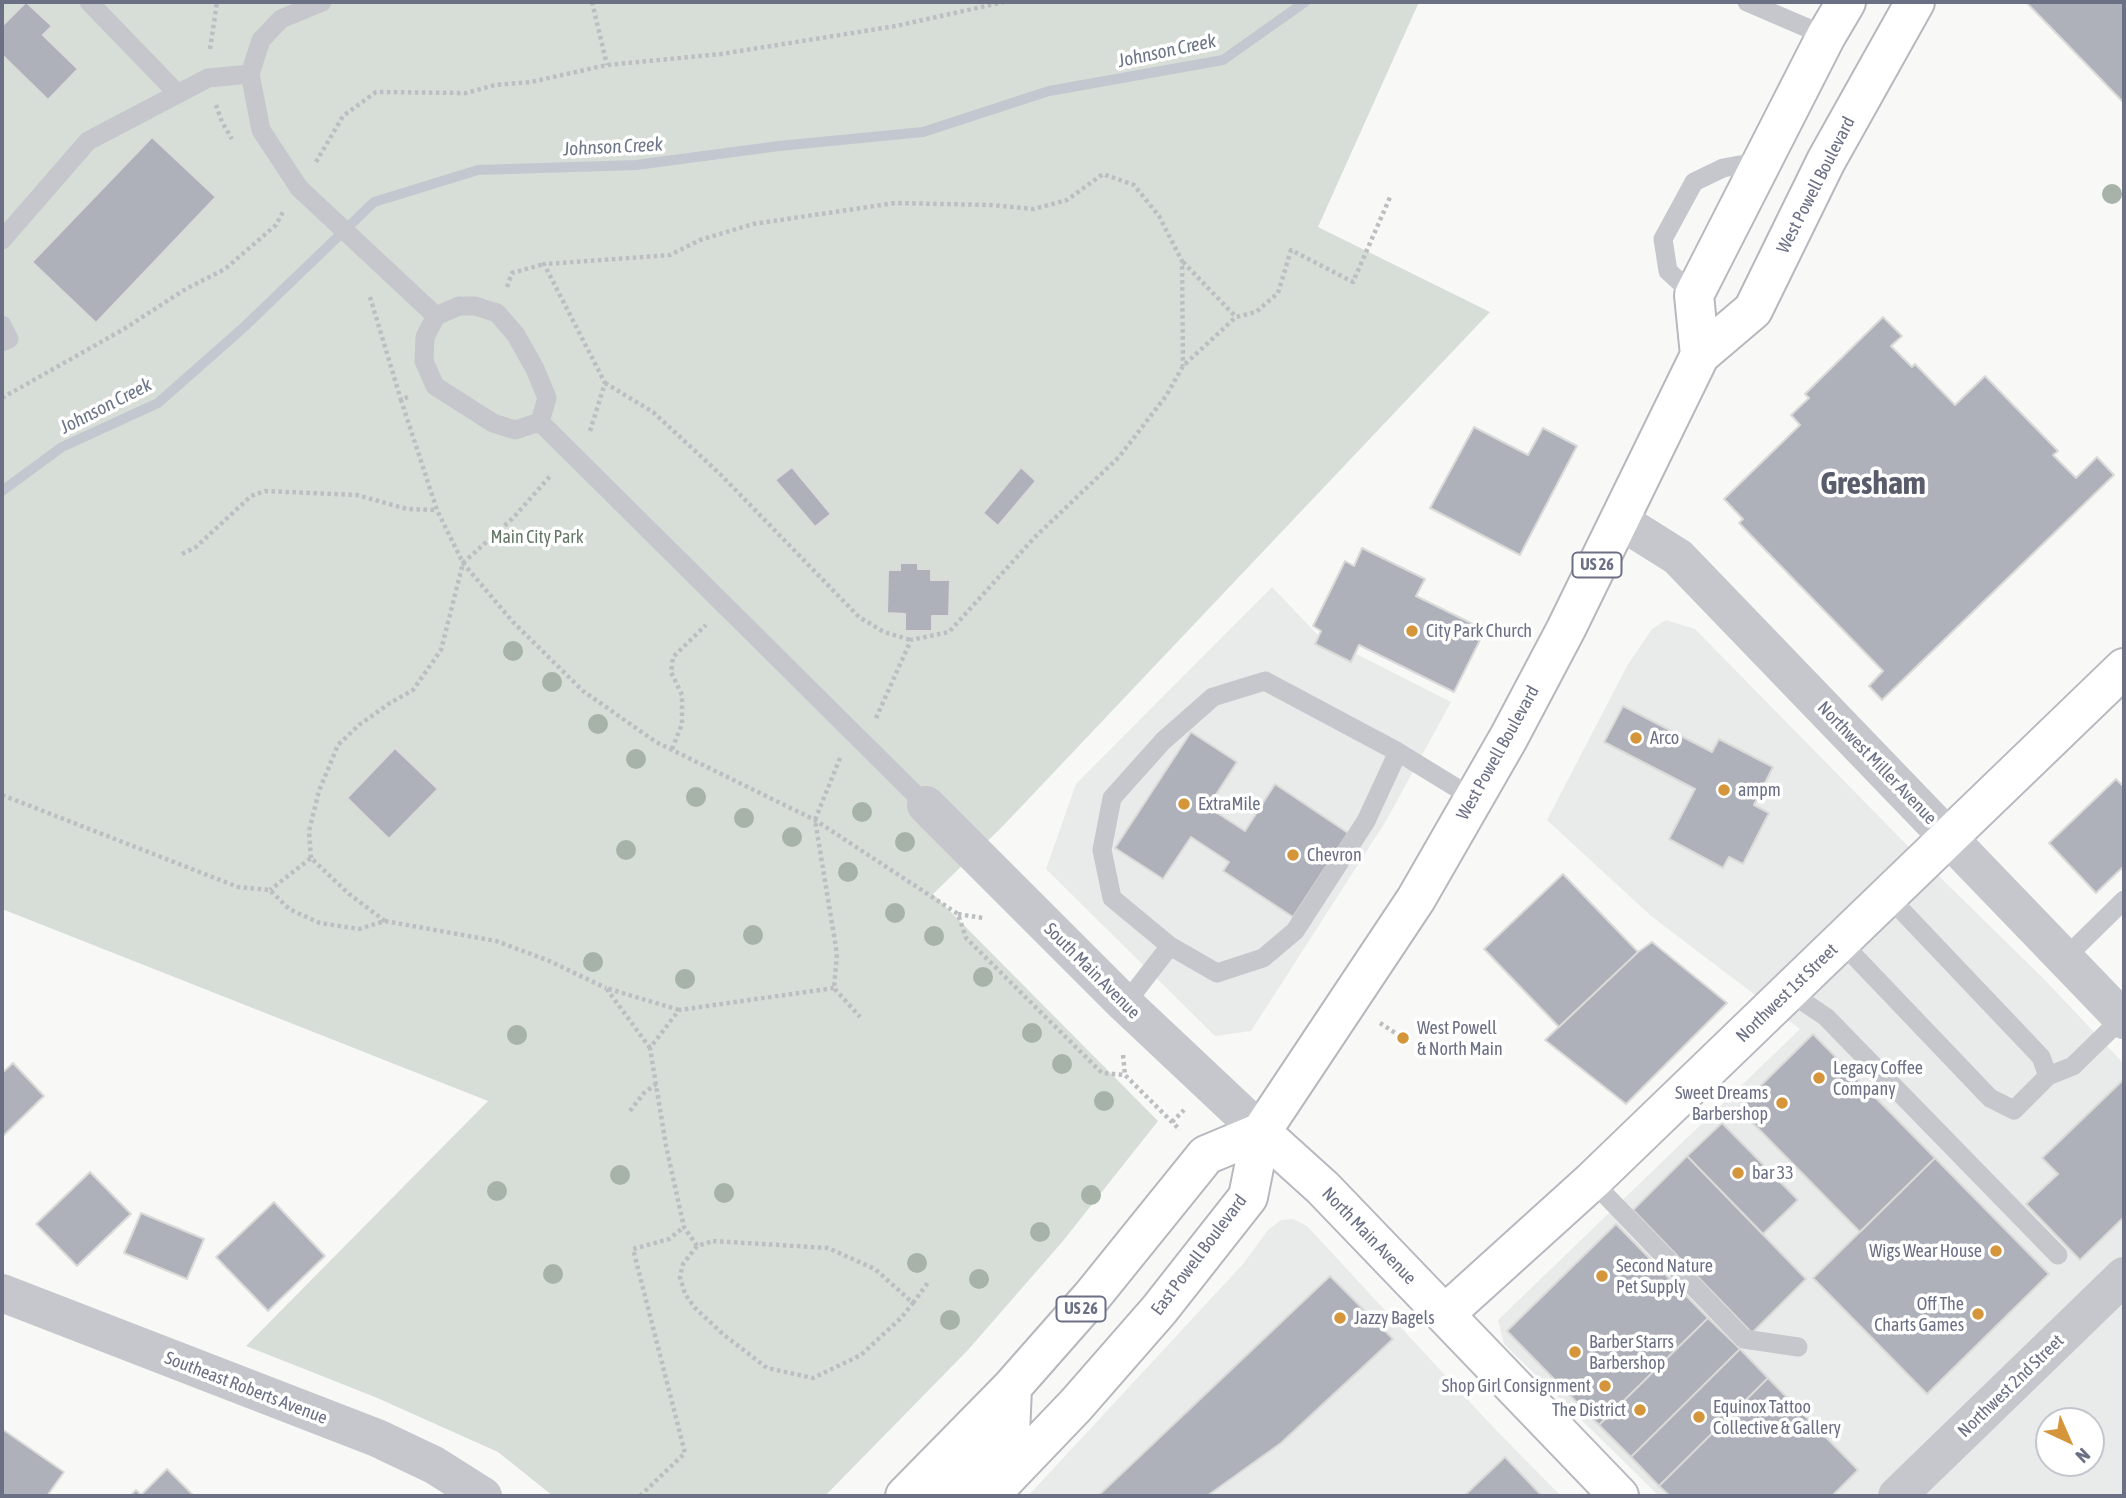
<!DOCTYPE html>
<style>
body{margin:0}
#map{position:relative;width:2126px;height:1498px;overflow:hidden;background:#f8f9f7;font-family:"Asap Condensed",sans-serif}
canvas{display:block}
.frame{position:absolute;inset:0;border:4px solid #6b7085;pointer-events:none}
.north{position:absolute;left:2035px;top:1407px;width:70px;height:70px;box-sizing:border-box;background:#fff;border:2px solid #c4c6ce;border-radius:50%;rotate:136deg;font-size:19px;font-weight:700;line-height:28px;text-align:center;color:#6b7085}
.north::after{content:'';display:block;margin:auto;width:24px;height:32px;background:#d5963b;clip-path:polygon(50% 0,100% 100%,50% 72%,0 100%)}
</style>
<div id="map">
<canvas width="2126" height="1498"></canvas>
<div class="frame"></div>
<div class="north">N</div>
</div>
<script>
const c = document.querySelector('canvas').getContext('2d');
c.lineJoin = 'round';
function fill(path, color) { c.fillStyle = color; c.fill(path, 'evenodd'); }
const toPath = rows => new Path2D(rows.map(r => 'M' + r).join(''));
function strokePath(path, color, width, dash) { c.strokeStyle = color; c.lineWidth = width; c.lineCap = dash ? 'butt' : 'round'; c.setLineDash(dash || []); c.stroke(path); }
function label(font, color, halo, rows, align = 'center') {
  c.font = font + ' "Asap Condensed",sans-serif'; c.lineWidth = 7; c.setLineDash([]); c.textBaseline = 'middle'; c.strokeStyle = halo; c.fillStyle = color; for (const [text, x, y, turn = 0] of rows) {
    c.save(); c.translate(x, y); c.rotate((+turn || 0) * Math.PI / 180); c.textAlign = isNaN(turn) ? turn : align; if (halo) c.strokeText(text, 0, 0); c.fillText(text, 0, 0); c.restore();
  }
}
const built = toPath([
 [1272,587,1317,634,1451,702,1386,821,1251,1031,1215,1036,1046,869,1076,784],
 [1666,620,1695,629,1901,839,2044,979,2124,1064,2124,1496,1659,1496,1504,1344,1498,1320,1800,1029,1651,916,1547,820,1627,666,1652,629],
 [2049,1421,2091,1421,2091,1463,2049,1463],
 [1293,1219,1307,1226,1494,1428,1561,1496,1028,1496,1243,1264,1268,1230,1281,1220]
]);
const green = toPath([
 [2,2,1419,2,1318,227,1490,312,1002,827,933,894,1158,1121,1063,1241,968,1350,825,1496,553,1496,498,1452,375,1397,246,1346,488,1101,2,909]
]);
const stream = toPath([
 [2,491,62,447,158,403,243,328,374,202,478,170,636,165,779,146,923,132,1049,91,1223,60,1305,2]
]);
const building = toPath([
 [26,2,52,26,43,35,78,69,48,100,2,55,2,26,26,2],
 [2026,2,2124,2,2124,103,2026,2],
 [152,137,216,197,96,323,32,262,152,137],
 [1883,317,1902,336,1891,346,1912,367,1915,364,1955,405,1985,376,2058,451,2053,455,2076,478,2097,457,2114,475,1882,700,1869,686,1883,671,1739,523,1743,519,1724,499,1800,425,1791,415,1809,398,1805,394,1883,317],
 [1474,427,1528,455,1543,428,1577,446,1520,555,1430,508,1474,427],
 [792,467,831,514,815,527,775,480,792,467],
 [1021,467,1036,481,998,526,983,513,1021,467],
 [1362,548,1425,579,1416,596,1485,630,1454,692,1359,645,1351,662,1315,644,1321,631,1313,626,1345,561,1354,566,1362,548],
 [900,563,918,563,918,569,931,569,931,580,950,580,949,616,932,616,932,631,905,631,905,614,887,613,888,570,900,570,900,563],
 [1623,706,1712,752,1719,739,1773,767,1754,805,1769,813,1743,864,1729,857,1723,868,1669,839,1695,789,1604,742,1623,706],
 [1191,732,1237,762,1208,807,1245,831,1275,784,1348,833,1293,917,1223,871,1229,862,1191,837,1163,879,1115,848,1191,732],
 [395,748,438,789,389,839,347,798,395,748],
 [2116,779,2124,787,2124,866,2096,893,2049,843,2116,779],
 [1563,874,1638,952,1559,1027,1484,949,1563,874],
 [1652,942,1727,1003,1626,1104,1545,1040,1638,952,1652,942],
 [1813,1034,1935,1158,1860,1232,1738,1108,1813,1034],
 [13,1063,44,1096,2,1137,2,1073,13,1063],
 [2122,1081,2124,1084,2124,1217,2080,1260,2026,1204,2058,1174,2042,1158,2122,1081],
 [1722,1123,1798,1200,1763,1234,1687,1156,1722,1123],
 [1687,1156,1806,1279,1752,1333,1633,1210,1687,1156],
 [1935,1158,2049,1274,1927,1394,1813,1278,1935,1158],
 [90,1172,131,1214,77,1266,36,1224,90,1172],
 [274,1202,325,1256,268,1311,216,1257,274,1202],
 [141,1213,204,1239,187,1279,124,1253,141,1213],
 [1616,1224,1708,1318,1599,1425,1507,1331,1616,1224],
 [1330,1276,1393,1339,1281,1443,1207,1496,1098,1496,1330,1276],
 [1708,1318,1740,1349,1631,1457,1599,1425,1708,1318],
 [1740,1349,1768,1378,1659,1486,1631,1457,1740,1349],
 [1768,1378,1858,1470,1832,1496,1670,1496,1659,1486,1768,1378],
 [2,1429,64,1472,47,1496,2,1496,2,1429],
 [1505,1457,1542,1496,1464,1496,1505,1457],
 [167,1469,194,1496,130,1496,136,1490,141,1495,167,1469]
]);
const path = toPath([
 [592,2,607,65],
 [210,49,217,2],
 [216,105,222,122,232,139],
 [316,162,343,116,376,92,466,93,495,85,531,82,607,65,721,54,896,26,1004,2],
 [1183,262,1236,317],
 [507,287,512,273,544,264],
 [370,297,401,400],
 [605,383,653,412,720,474,859,617,884,632,911,640],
 [408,397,401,400,437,510,463,563,513,622,583,691,656,742,815,820,958,914,966,938,1102,1073,1125,1075,1180,1130],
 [2,398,124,329,184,290,225,269,276,225,284,210],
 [590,431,605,383,544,264,670,255,700,240,753,224,895,203,991,205,1034,209,1067,200,1103,174,1134,185,1159,216,1182,261,1183,366],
 [182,554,196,547,251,496,265,491,357,495,407,509,437,510],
 [876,718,911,640,949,632,1035,537,1119,457,1166,396,1183,366,1236,317,1256,312,1278,293,1291,250,1353,282,1391,195],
 [672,749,682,724,682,695,671,672,673,657,706,625],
 [840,758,815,820,837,954,834,988,860,1017],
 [2,795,238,887,270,890,289,909,320,923,359,929,385,921,349,894,311,858,270,890],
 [311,858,309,831,319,791,338,745,359,725,390,703,413,690,441,650,463,563,513,518,552,474],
 [958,914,983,918],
 [385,921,496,941,547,960,606,988],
 [1380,1023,1403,1038],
 [650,1048,606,988,679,1010],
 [1123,1055,1125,1075],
 [630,1111,644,1093,656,1084],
 [1172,1122,1184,1110],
 [713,1241,828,1248,875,1269,913,1303,901,1318,861,1355,813,1378,767,1368,724,1335,695,1308,685,1294,680,1277,683,1264,697,1246,713,1241],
 [697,1246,684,1227,666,1146,650,1048,679,1010,834,988],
 [913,1303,929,1281],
 [640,1496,685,1453,633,1249,669,1239,684,1227]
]);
const lane = toPath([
 [89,2,178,94],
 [322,2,281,19,261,40,250,74,261,130,299,188,436,316],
 [1747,2,1826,36],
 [2,240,88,141,208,78,250,74],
 [1694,295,1668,271,1663,239,1694,182,1723,168,1761,161],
 [459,306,475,306,497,313,516,335,535,369,547,398,540,422,515,430,493,423,435,386,424,361,425,337,436,316,459,306],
 [2,325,9,339,2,342],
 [540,422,926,805],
 [1398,752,1366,821,1295,931,1263,958,1217,973,1170,946,1112,898,1102,850,1112,798,1163,741,1213,697,1265,681,1398,752,1473,798],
 [1841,942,1990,1098,2014,1110,2048,1076,2041,1057,1888,896],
 [2065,958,2124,900],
 [1789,992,1826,1017,2058,1255],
 [1125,1004,1170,946],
 [2048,1076,2073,1066,2122,1018],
 [1592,1181,1744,1339,1798,1347]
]);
const street = toPath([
 [1619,520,1678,557,2124,1020],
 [926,805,1125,1004,1261,1132],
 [2,1293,377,1438,434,1465,483,1496],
 [1897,1496,2124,1276]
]);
const secondary = toPath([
 [1261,1132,1323,1188,1619,1496],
 [1445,1314,1592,1181,2124,668]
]);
const primary = toPath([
 [1700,355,1694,295,1826,36,1846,2],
 [905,1496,1012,1387,1093,1295,1206,1155,1261,1132],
 [949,1496,1010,1435,1012,1387],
 [989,1496,1076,1405,1159,1310,1248,1197,1261,1132,1416,899,1509,737,1566,629,1700,355,1753,310,1826,161,1915,2]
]);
const trees = [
 [2112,194],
 [513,651],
 [552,682],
 [598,724],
 [636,759],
 [696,797],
 [862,812],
 [744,818],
 [792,837],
 [905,842],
 [626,850],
 [848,872],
 [895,913],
 [753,935],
 [934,936],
 [593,962],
 [983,977],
 [685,979],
 [1032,1033],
 [517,1035],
 [1062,1064],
 [1104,1101],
 [620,1175],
 [497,1191],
 [724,1193],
 [1091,1195],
 [1040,1232],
 [917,1263],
 [553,1274],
 [979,1279],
 [950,1320]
];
const markers = [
 [1412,631,7,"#d5963b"],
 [1636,738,7,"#d5963b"],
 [1724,790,7,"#d5963b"],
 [1184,804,7,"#d5963b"],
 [1293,855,7,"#d5963b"],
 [1403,1038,7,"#d5963b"],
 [1819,1078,7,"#d5963b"],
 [1782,1103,7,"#d5963b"],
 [1738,1173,7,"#d5963b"],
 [1996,1251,7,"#d5963b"],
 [1602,1276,7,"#d5963b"],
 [1978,1314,7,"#d5963b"],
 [1340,1318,7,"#d5963b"],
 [1575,1352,7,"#d5963b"],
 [1605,1386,7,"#d5963b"],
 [1640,1410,7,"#d5963b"],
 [1699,1417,7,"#d5963b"]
];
const shields = [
 [1597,565,49],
 [1081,1309,49]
];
const shieldNames = [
 ["US 26",1597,565],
 ["US 26",1081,1309]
];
const streetNames = [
 ["West Powell Boulevard",1816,185,-63],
 ["West Powell Boulevard",1498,753,-61],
 ["Northwest Miller Avenue",1877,763,46],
 ["South Main Avenue",1092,971,45],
 ["Northwest 1st Street",1787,993,-44],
 ["North Main Avenue",1369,1236,46],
 ["East Powell Boulevard",1199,1255,-53],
 ["Northwest 2nd Street",2011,1386,-44],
 ["Southeast Roberts Avenue",246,1388,21]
];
const parkNames = [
 ["Main City Park",537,537]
];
const poiNames = [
 ["City Park Church",1426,631],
 ["Arco",1650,738],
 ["ampm",1738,790],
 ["ExtraMile",1198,804],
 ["Chevron",1307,855],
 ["West Powell",1417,1028],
 ["& North Main",1417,1049],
 ["Legacy Coffee",1833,1068],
 ["Company",1833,1089],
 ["Sweet Dreams",1768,1093,"right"],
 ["Barbershop",1768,1114,"right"],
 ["bar 33",1752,1173],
 ["Wigs Wear House",1982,1251,"right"],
 ["Second Nature",1616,1266],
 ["Pet Supply",1616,1287],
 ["Off The",1964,1304,"right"],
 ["Charts Games",1964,1325,"right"],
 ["Jazzy Bagels",1354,1318],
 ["Barber Starrs",1589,1342],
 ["Barbershop",1589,1363],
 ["Shop Girl Consignment",1591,1386,"right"],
 ["Equinox Tattoo",1713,1407],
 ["Collective & Gallery",1713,1428],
 ["The District",1626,1410,"right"]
];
const waterNames = [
 ["Johnson Creek",1167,51,-12],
 ["Johnson Creek",613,147,-3],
 ["Johnson Creek",106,406,-27]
];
const townNames = [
 ["Gresham",1873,484]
];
fill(built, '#e9eaea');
fill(green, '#d7ded7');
strokePath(stream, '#c3c7cf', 10);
fill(building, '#afb1ba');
strokePath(building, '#dadbd9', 2);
strokePath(secondary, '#b8b9c0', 42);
strokePath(primary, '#b7b8be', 42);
strokePath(path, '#bdbec2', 4.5, [3.5, 3.5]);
strokePath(lane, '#c5c7cc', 19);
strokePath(street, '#c5c7cc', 38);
strokePath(secondary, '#fff', 38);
strokePath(primary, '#fff', 38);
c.fillStyle = '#a7b2a8';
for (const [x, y] of trees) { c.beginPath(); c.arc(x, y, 10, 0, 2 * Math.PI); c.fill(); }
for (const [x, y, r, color] of markers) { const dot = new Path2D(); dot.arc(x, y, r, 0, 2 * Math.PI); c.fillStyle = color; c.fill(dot); strokePath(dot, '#fff', 2.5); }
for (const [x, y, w] of shields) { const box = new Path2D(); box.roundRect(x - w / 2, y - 12.5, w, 25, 5); c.fillStyle = '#fff'; c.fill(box); strokePath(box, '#6b7085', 2); }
label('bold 16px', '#6b7085', null, shieldNames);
label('18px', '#6b7085', '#fff', streetNames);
label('18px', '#657867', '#fff', parkNames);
label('18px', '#6b7085', '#fff', poiNames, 'left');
label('italic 19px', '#6c7687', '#fff', waterNames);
label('bold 32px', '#585c6b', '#fff', townNames);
</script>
